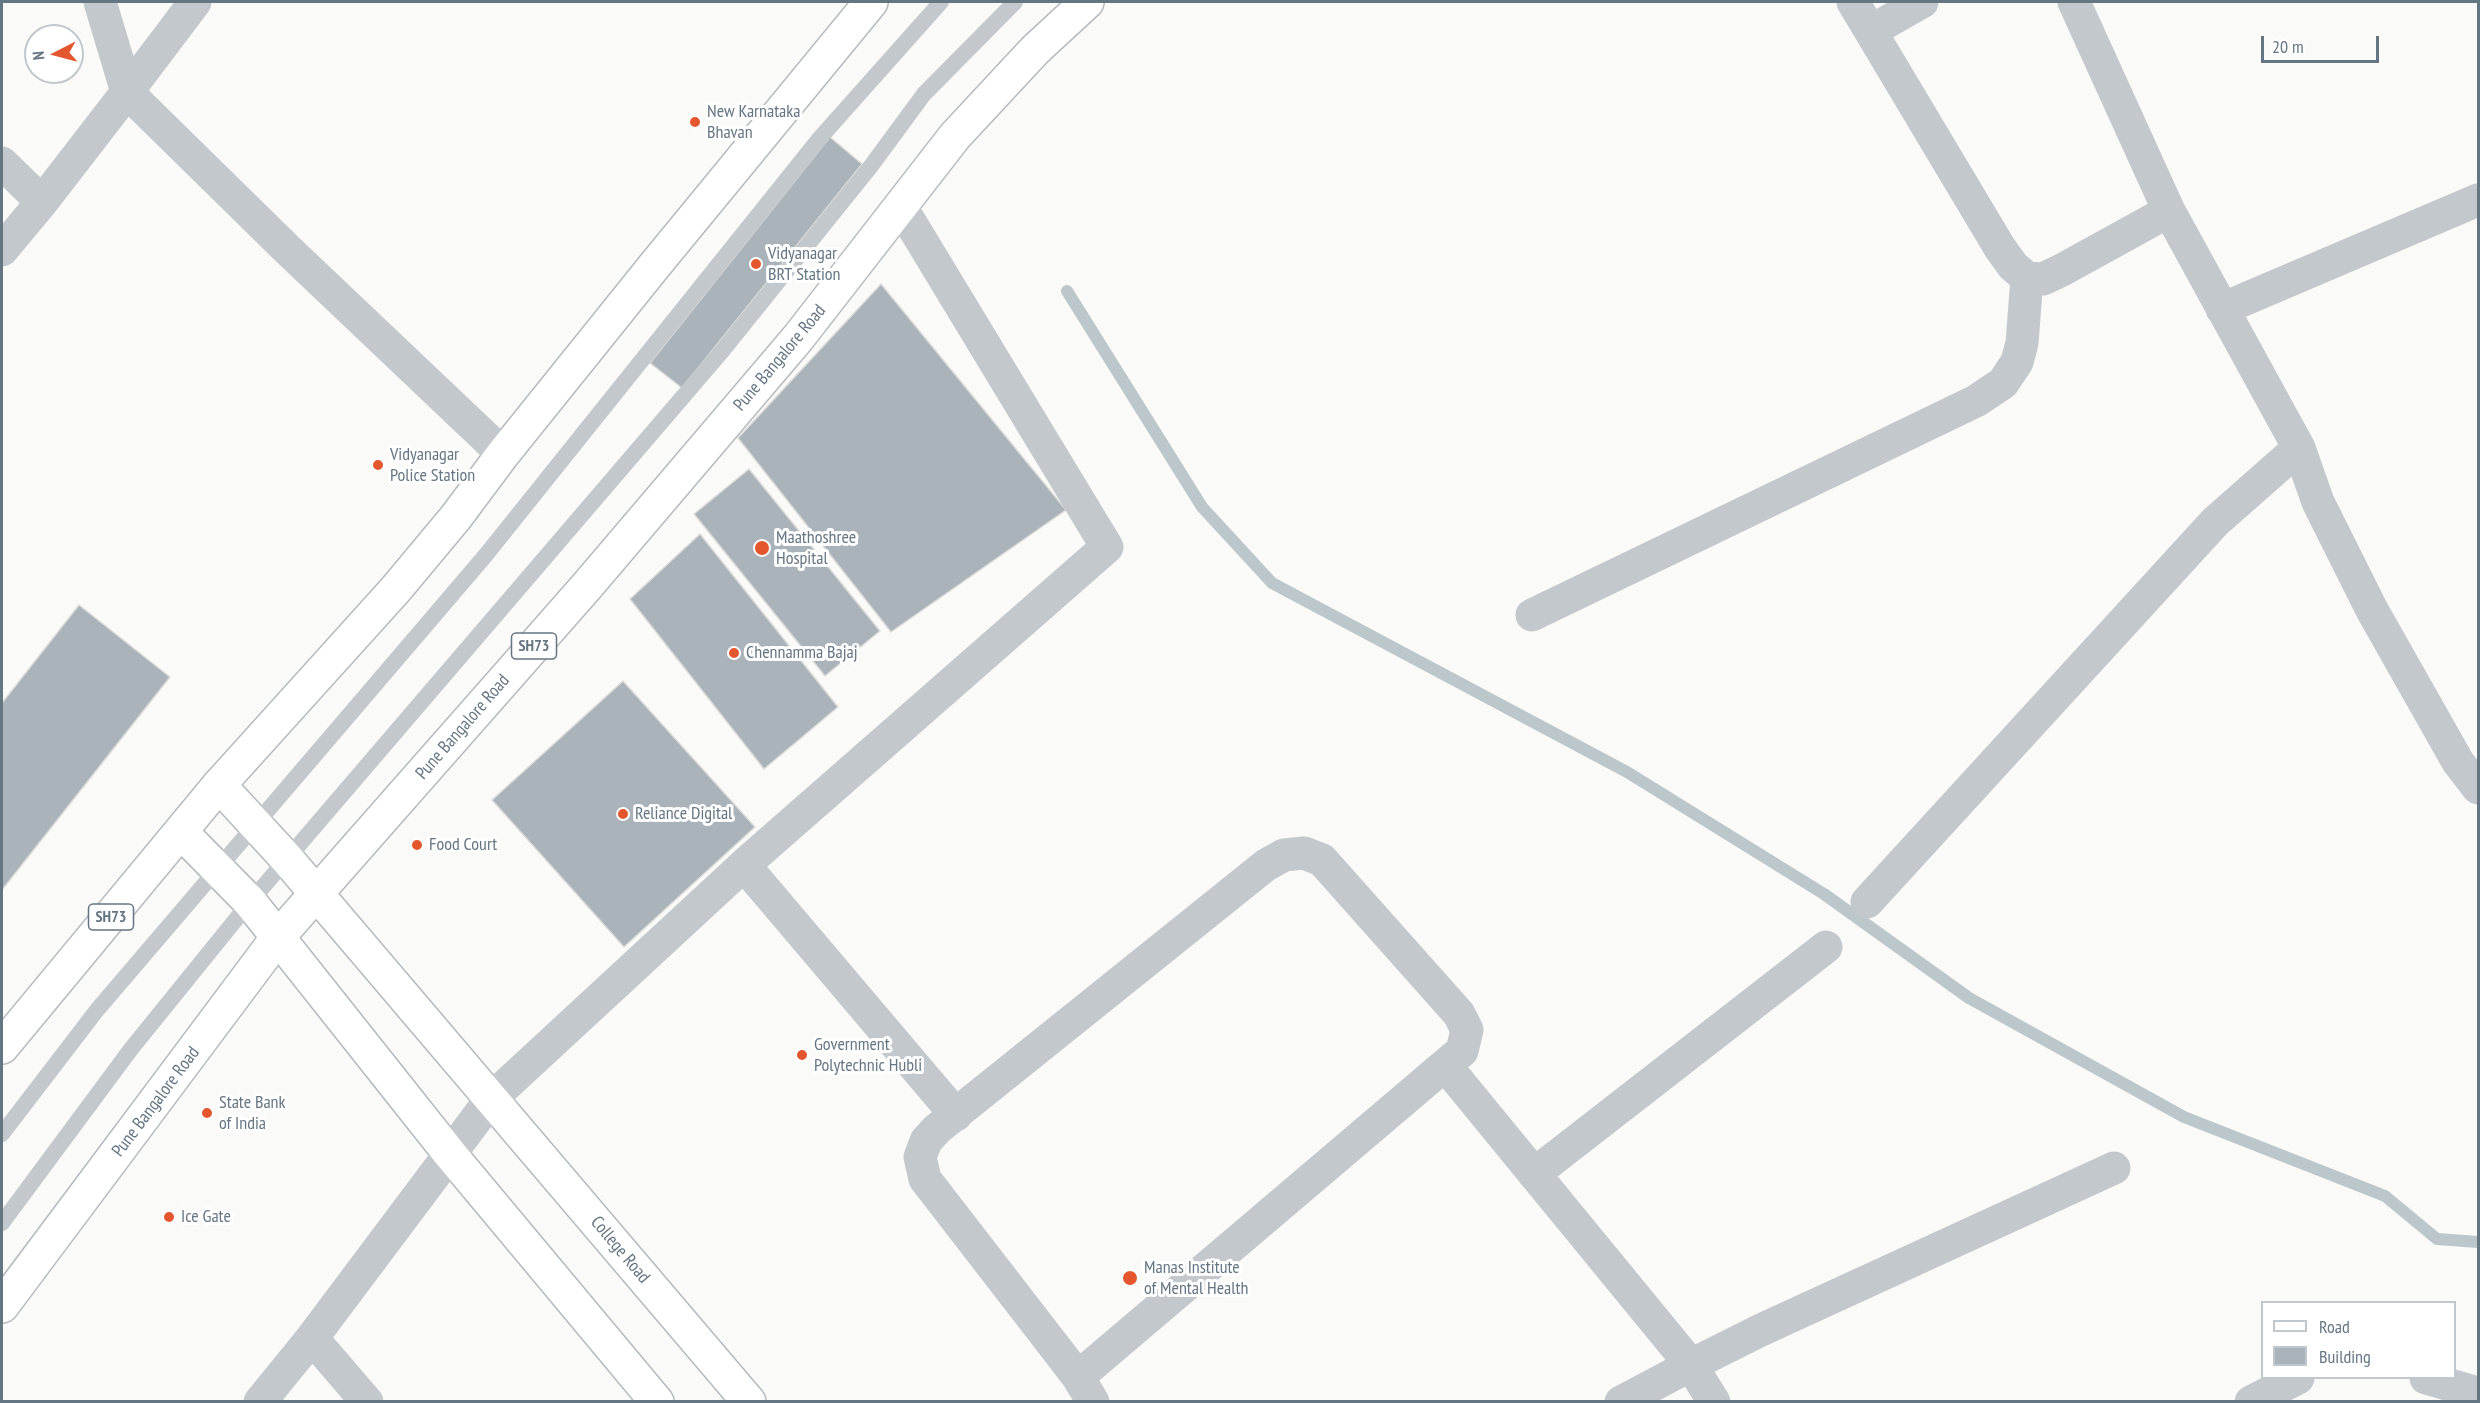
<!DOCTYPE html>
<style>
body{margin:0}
#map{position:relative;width:2480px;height:1403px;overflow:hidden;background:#fafaf8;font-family:"PT Sans Narrow",sans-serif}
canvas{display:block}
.frame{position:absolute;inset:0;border:3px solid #657683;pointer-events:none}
.legend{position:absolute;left:2261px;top:1301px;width:195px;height:78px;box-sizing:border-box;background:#fff;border:2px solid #c1c8cd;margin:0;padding:8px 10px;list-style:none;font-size:18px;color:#657683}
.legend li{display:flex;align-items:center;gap:12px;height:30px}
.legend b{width:30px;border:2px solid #c1c8cd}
.north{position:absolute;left:24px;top:24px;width:60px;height:60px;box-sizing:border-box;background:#fff;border:2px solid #c1c8cd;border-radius:50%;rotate:264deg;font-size:16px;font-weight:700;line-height:24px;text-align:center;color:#657683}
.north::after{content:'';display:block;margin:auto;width:21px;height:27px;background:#e4572e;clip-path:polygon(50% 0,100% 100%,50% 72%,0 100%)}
.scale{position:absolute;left:2261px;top:36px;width:118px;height:27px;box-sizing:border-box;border:3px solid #657683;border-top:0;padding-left:8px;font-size:18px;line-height:21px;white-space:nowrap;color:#657683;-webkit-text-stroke:4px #fff;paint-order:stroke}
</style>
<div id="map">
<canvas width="2480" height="1403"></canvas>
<div class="frame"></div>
<ul class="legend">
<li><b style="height:8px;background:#fff"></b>Road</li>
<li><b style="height:16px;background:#aab3b9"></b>Building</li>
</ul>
<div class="north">N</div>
<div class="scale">20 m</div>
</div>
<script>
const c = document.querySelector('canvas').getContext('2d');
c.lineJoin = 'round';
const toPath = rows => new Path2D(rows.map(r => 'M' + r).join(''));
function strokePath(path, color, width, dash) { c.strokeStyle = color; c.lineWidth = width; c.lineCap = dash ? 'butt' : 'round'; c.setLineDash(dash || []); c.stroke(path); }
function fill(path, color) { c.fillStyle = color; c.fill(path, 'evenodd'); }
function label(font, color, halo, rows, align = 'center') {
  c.font = font + ' "PT Sans Narrow",sans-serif'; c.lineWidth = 6; c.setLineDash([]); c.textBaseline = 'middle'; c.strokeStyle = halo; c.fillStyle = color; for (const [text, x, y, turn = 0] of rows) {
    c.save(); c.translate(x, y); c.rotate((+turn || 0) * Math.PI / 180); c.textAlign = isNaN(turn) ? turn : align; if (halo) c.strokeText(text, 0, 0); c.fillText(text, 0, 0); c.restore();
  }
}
const stream = toPath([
 [1067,291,1202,507,1272,583,1627,772,1824,894,1969,998,2184,1117,2385,1196,2437,1239,2478,1242]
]);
const building = toPath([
 [830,137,862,164,682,388,650,363,830,137],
 [881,284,1066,510,891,632,738,438,881,284],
 [749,469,880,631,825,676,694,514,749,469],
 [700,534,838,707,764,769,630,599,700,534],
 [79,605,170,677,2,890,2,703,79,605],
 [623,681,755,827,624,947,492,800,623,681]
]);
const lane = toPath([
 [2,1134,97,1010,485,556,819,139,941,2],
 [2,1223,131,1049,250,902,723,350,871,166,924,94,1015,2]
]);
const street = toPath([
 [195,2,127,92,288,250,503,454],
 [1853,2,2000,248,2013,266,2027,278,2043,279,2062,270,2169,211,2299,448,2318,502,2372,610,2458,762,2478,788],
 [2074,2,2169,211],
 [1871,31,1922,2],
 [2,163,42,202,2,250],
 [42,202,127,92,100,2],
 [2222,309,2478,200],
 [1532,615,1976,401,2003,383,2017,362,2022,343,2027,278],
 [744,865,956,1115],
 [1867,902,2215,522,2299,448],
 [1534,1174,1826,947],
 [312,1338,367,1402],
 [1078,1377,1445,1065,1691,1365,1761,1330,2114,1168],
 [2426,1378,2478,1393],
 [260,1402,312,1338,492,1098,744,865,1107,547,901,207],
 [1093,1402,1078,1377,925,1179,920,1157,926,1141,937,1129,1266,865,1284,855,1304,853,1322,860,1459,1014,1467,1030,1462,1051,1445,1065],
 [1621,1402,1691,1365,1714,1402],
 [2251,1402,2298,1378]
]);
const secondary = toPath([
 [219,785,287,859,749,1402],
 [181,832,250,902,450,1154,657,1402]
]);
const primary = toPath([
 [2,1047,219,785,396,589,456,517,503,454,655,265,871,2],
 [2,1306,278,937,587,586,798,338,955,136,1035,50,1087,2]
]);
const markers = [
 [695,122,6,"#e4572e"],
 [756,264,6,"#e4572e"],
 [378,465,6,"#e4572e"],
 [762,548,8,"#e4572e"],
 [734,653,6,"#e4572e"],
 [623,814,6,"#e4572e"],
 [417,845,6,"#e4572e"],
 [802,1055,6,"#e4572e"],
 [207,1113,6,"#e4572e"],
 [169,1217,6,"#e4572e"],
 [1130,1278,8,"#e4572e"]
];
const shields = [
 [534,646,45],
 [111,917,45]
];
const shieldNames = [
 ["SH73",534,646],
 ["SH73",111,917]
];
const poiNames = [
 ["New Karnataka",707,112],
 ["Bhavan",707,133],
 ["Vidyanagar",768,254],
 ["BRT Station",768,275],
 ["Vidyanagar",390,455],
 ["Police Station",390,476],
 ["Maathoshree",776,538],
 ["Hospital",776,559],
 ["Chennamma Bajaj",746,653],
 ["Reliance Digital",635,814],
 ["Food Court",429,845],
 ["Government",814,1045],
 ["Polytechnic Hubli",814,1066],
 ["State Bank",219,1103],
 ["of India",219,1124],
 ["Ice Gate",181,1217],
 ["Manas Institute",1144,1268],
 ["of Mental Health",1144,1289]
];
const streetNames = [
 ["Pune Bangalore Road",780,358,-50],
 ["Pune Bangalore Road",463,727,-49],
 ["Pune Bangalore Road",156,1102,-53],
 ["College Road",620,1250,50]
];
strokePath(stream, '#bbc7cb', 12);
fill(building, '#aab3b9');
strokePath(building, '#dcdcda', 1.5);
strokePath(secondary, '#b3babf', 36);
strokePath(primary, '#b5babe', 36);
strokePath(lane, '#c3c8cc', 16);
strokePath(street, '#c3c8cc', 33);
strokePath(secondary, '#fff', 33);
strokePath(primary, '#fff', 33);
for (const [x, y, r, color] of markers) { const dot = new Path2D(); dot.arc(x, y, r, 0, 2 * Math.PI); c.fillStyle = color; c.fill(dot); strokePath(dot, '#fff', 2); }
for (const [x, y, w] of shields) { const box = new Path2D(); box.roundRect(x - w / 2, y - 13, w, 26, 4.5); c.fillStyle = '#fff'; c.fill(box); strokePath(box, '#657683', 1.5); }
label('bold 16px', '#657683', null, shieldNames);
label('18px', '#657683', '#fff', poiNames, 'left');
label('18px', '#657683', '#fff', streetNames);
</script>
